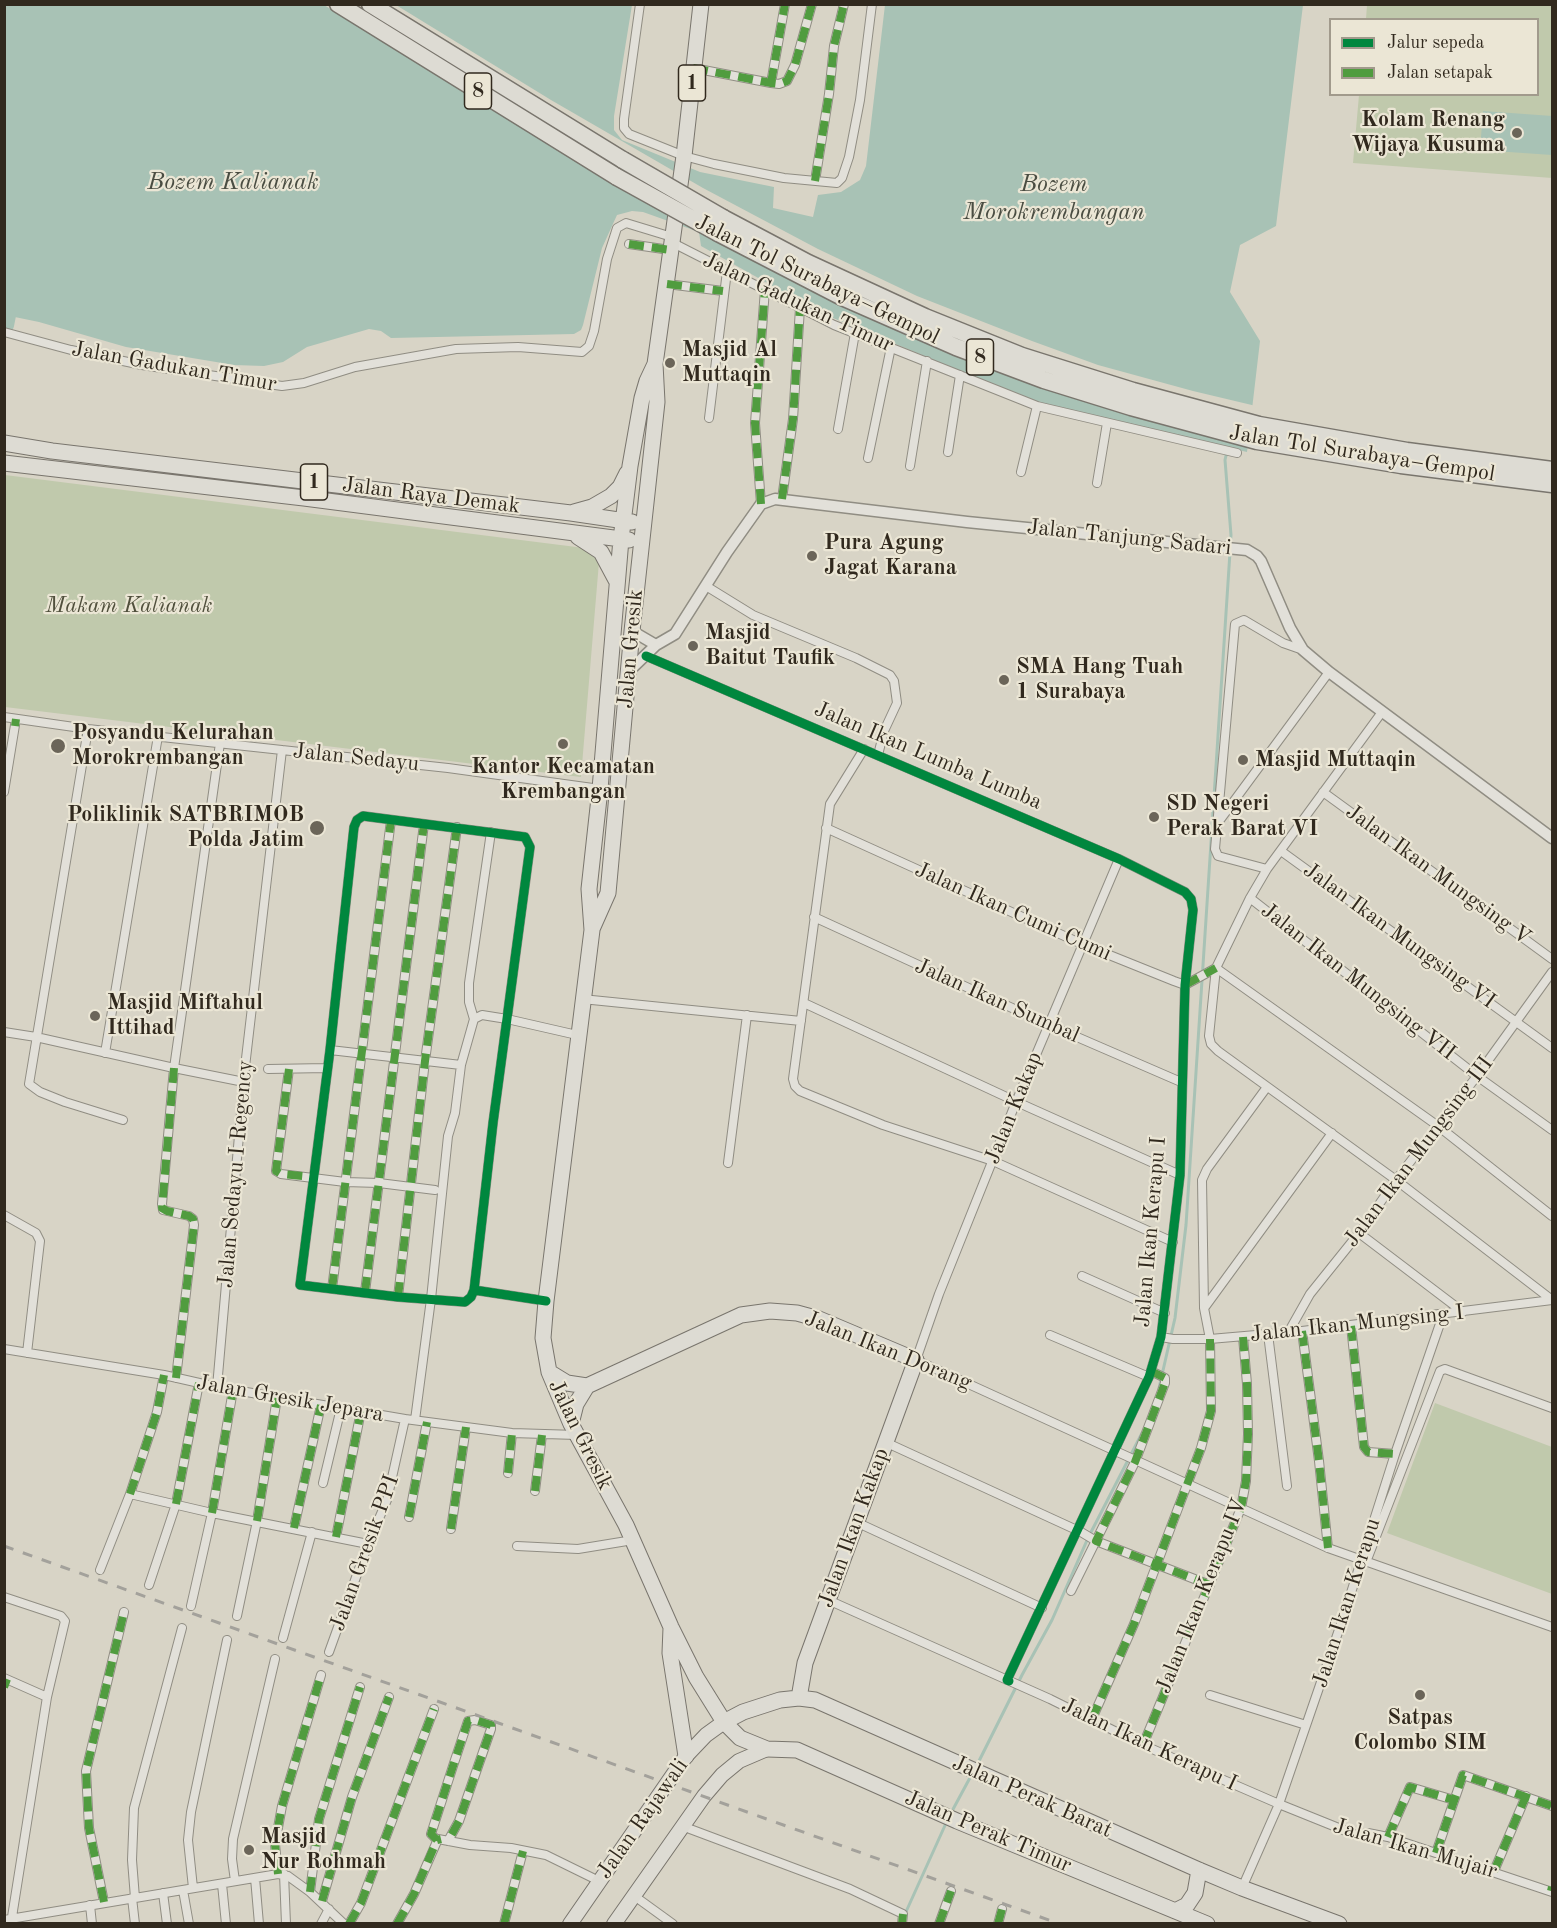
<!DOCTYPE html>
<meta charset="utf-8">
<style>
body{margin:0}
#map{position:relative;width:1557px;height:1928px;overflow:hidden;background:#d8d4c6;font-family:"Old Standard TT",serif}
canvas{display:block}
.frame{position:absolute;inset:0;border:6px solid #31291e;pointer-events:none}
.legend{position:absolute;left:1329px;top:18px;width:210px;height:78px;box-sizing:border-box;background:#ebe6d5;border:2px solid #a19a8c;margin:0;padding:8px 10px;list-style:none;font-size:18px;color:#31291e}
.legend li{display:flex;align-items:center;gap:12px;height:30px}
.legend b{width:30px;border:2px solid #a19a8c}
</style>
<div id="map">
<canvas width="1557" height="1928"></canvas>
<div class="frame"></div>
<ul class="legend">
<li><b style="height:8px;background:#00873e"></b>Jalur sepeda</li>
<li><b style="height:8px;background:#509c3f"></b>Jalan setapak</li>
</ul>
</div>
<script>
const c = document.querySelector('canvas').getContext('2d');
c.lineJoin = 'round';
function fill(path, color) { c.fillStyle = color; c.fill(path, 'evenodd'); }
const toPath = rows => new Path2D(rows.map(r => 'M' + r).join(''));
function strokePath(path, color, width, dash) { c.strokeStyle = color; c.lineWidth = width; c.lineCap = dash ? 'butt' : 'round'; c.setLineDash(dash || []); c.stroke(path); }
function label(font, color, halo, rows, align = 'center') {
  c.font = font + ' "Old Standard TT",serif'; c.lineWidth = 4.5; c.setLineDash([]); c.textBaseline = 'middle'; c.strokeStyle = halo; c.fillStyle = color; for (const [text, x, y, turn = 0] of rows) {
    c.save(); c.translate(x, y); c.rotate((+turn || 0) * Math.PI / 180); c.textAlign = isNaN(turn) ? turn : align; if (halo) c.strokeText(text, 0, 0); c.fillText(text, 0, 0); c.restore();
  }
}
const green = toPath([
 [1367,5,1552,5,1552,178,1353,163,1359,95,1538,94,1538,20,1366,19],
 [5,475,600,550,581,777,5,707],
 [1435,1403,1552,1447,1552,1594,1387,1533]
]);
const water = toPath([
 [4,5,632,5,614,116,614,130,622,140,700,172,774,187,773,208,813,217,818,195,841,192,860,180,866,166,885,5,1303,5,1276,226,1240,245,1230,292,1260,341,1247,452,1042,405,821,313,701,246,699,232,643,212,632,211,617,215,602,248,583,325,581,330,574,334,391,338,381,331,369,329,307,347,283,362,264,366,234,365,126,347,39,322,5,315],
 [1483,111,1552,116,1552,155,1480,150]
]);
const pier = toPath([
 [324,5,396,5,551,100,703,188,818,249,917,296,1032,341,1098,365,1193,391,1256,406,1248,443,1018,377,533,134]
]);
const stream = toPath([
 [1227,451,1225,460,1231,535,1230,546],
 [1159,1388,1175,1318,1186,1225,1230,552],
 [977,1765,1022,1675,1052,1620,1088,1538,1142,1433],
 [951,1813,972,1774],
 [905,1914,947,1821]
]);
const river = toPath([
 [4,325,6,315]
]);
const minor = toPath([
 [640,4,624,119,624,128,629,134,684,156,714,164,784,178,837,183,842,178,849,157,860,100,872,4],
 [693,68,771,83,779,84,787,81,795,65,812,4],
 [771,83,785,4],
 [815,181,829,94,834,46,844,4],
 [671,242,834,325,1037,406,1237,453],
 [629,244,670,250],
 [667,284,723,291],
 [4,332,71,350,142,365,282,386,304,383,355,367,456,349,518,347,582,352,589,346,594,331,607,259,617,228,626,223,672,237],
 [709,418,727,271],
 [838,429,855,333],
 [948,452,960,375],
 [868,458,891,347],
 [910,466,927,361],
 [1021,472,1037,406],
 [1097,483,1107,423],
 [782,499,793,419,800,308],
 [761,504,755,423,765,289],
 [706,586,753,615,856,658,890,675,894,681,897,703,884,731,878,755],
 [646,656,1119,859,1185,892,1191,899,1193,910,1185,985,1180,1175,1161,1337,1149,1377,1007,1680],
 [1382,712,1267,869,1250,898,1216,968,1209,1036,1211,1044,1218,1051,1396,1180,1552,1300],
 [4,717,88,729,448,768,600,789],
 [88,729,29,1084,40,1092,65,1102,123,1120],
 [864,749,830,804,793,1079,795,1086,800,1091,883,1125,993,1161,1173,1242],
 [4,792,16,719],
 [1323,792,1552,959],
 [1217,824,1329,672],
 [826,828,1082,944,1174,981,1185,985,1216,968,1438,1126,1552,1216],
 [1281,851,1552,1048],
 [1119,859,1016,1102,939,1294,916,1360,1328,1548,1552,1627],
 [1267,869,1218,856,1215,849,1235,624,1244,620,1283,643,1303,650],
 [1250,898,1477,1076,1552,1130],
 [814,917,1047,1024,1181,1082],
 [582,999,801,1021],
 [804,1003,1028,1107,1180,1175],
 [474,1019,469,1002,469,983,491,832],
 [4,1032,36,1037,174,1068,244,1082],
 [330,1050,461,1065,474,1019,482,1015,507,1019,577,1035],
 [105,1053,158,736],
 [268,1069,327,1068],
 [289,1069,276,1171,281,1174,345,1182,379,1183,435,1190],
 [728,1163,747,1015],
 [4,1215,36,1233,40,1241,27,1353],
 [1359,1233,1463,1312],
 [1082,1276,1165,1313],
 [332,1289,391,820],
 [474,1290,493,1123,530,847,525,837,363,816,357,820,354,827,330,1050,300,1285,398,1297,465,1302,471,1297,474,1290,546,1301],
 [365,1292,424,824],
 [398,1297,425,1061,457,827],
 [1205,1307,1332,1133],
 [1351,1326,1364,1447,1368,1452,1395,1454],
 [1302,1331,1319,1461,1328,1548],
 [1288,1333,1310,1294,1359,1233,1396,1180,1477,1076,1552,972],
 [1268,1334,1287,1486],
 [1050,1335,1149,1377],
 [1161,1337,1173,1339,1210,1339,1302,1331,1552,1300],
 [4,1349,164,1375,217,1387,405,1419,512,1433,577,1435],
 [176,1378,194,1225,193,1219,189,1216,163,1210,162,1204,174,1068,220,743],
 [217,1387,245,1067,282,750],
 [415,1420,431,1299,448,1136,455,1113,461,1065],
 [885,1442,1081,1532,1096,1541,1210,1585],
 [508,1473,512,1433],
 [323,1483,341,1408],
 [535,1491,542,1435],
 [130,1494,212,1513,368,1544],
 [409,1517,427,1422],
 [856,1522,1042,1608],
 [294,1528,321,1405],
 [451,1529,466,1427],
 [336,1537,361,1411],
 [517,1546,578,1549,633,1540],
 [1368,1557,1440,1371,1445,1369,1552,1408],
 [100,1570,130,1494,157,1412,164,1375],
 [149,1585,176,1504,199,1383],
 [1071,1591,1135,1462,1165,1383,1165,1378,1151,1371],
 [4,1597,61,1616,65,1621,47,1697,12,1917],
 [828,1600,1050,1699,1143,1745,1279,1804,1356,1835,1368,1833,1388,1837,1552,1892],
 [191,1606,212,1513,233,1390],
 [237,1616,257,1521,277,1398],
 [283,1638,312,1532],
 [329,1652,368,1544,387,1500,405,1419],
 [4,1678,47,1697],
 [1210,1695,1306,1725],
 [1092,1719,1134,1624,1201,1448,1211,1411,1210,1339,1204,1308,1202,1180,1207,1169,1267,1087],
 [1143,1745,1241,1508,1246,1481,1248,1434,1247,1384,1243,1337],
 [682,1826,850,1889,903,1914,902,1924],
 [1388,1837,1410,1787,1454,1800],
 [437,1840,431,1834,453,1766,468,1721,475,1720,491,1725,491,1729,459,1821,448,1841],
 [1436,1853,1463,1775,1552,1806],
 [1494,1871,1526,1796],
 [278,1874,275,1844,282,1806,321,1675],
 [284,1874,286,1924],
 [255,1878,259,1924],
 [235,1881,232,1859,233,1839,275,1659],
 [222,1884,226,1924],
 [193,1888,188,1840,191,1812,227,1640],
 [1242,1888,1279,1804,1343,1618,1395,1454,1443,1315],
 [183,1890,189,1924],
 [310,1892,319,1819,360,1687],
 [163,1893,167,1924],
 [633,1895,673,1924],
 [132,1898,135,1924],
 [135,1898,132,1860,134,1808,182,1628],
 [322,1901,352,1797,389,1697],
 [104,1902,89,1828,86,1771,124,1612],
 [90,1905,92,1924],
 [4,1920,278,1874,288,1876,310,1892,344,1924],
 [321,1924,329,1909],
 [349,1924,361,1903,434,1709],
 [397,1924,414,1894,438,1839,470,1845,511,1848,546,1855,599,1881],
 [504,1924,523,1851],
 [939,1924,951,1891],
 [998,1924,1002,1909]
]);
const tertiary = toPath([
 [632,631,656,645],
 [629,671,656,645,675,634,727,552,761,504,775,499,967,522,1247,550,1257,556,1261,561,1290,628,1303,650,1329,672,1552,838]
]);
const primary = toPath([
 [570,1924,686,1756,706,1735,724,1722],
 [614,1924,704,1796,722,1775,739,1761,767,1749]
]);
const trunk = toPath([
 [655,364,647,381,642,398,630,466,621,539,600,789,589,889,592,930,546,1301,543,1338,549,1372,571,1424,626,1525,671,1627,696,1677,724,1722,740,1738,767,1749,797,1750,957,1821,1207,1924],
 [4,443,52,451,571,513,632,522],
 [4,463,304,498,629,540],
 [574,512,592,507,611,496,620,487,627,473],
 [578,537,601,552,616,580],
 [592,929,608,893,632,631,657,402,655,364,684,156,701,4],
 [549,1372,567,1383,587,1386],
 [571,1424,576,1404,587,1386,741,1315,770,1311,797,1313,819,1319,916,1360,805,1663,799,1698],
 [671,1628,670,1653,686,1756],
 [724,1722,743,1712,780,1700,799,1698,815,1700,1199,1870,1242,1888,1339,1924],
 [1175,1911,1187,1905,1195,1893,1199,1870]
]);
const motorway = toPath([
 [338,4,617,177],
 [370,4,623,160],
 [723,218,808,263,925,317,1022,356,1133,391,1259,425,1407,451,1552,470],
 [718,233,842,297,956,347,1044,380,1131,407,1257,441,1401,465,1552,484]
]);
const rail = toPath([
 [4,1546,1060,1924]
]);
const motorwayBridge = toPath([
 [623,160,723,218],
 [617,177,718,233]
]);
const quiet = toPath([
 [693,68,771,83,779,84,787,81,795,65,812,4],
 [771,83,785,4],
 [815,181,829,94,834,46,844,4],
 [629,244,670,250],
 [667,284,723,291],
 [782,499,793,419,800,308],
 [761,504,755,423,765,289],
 [15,726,16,719],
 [1185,985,1216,968],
 [174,1068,162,1208,167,1211,189,1216,193,1219,194,1225,176,1378],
 [289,1069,276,1171,281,1174,314,1177],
 [332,1289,391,820],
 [365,1292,424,824],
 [398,1297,425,1061,457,827],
 [1351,1326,1364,1447,1368,1452,1395,1454],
 [1302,1331,1319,1461,1328,1548],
 [1151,1371,1165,1378,1165,1383,1135,1462,1096,1541,1210,1585],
 [508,1473,512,1433],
 [535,1491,542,1435],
 [130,1494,157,1412,164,1375],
 [176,1504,199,1383],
 [212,1513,233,1390],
 [409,1517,427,1422],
 [257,1521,277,1398],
 [294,1528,321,1405],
 [451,1529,466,1427],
 [336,1537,361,1411],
 [4,1687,7,1679],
 [1092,1719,1134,1624,1201,1448,1211,1411,1210,1339],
 [1143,1745,1241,1508,1246,1481,1248,1434,1247,1384,1243,1337],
 [1388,1837,1410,1787,1454,1800],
 [437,1840,431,1834,453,1766,468,1721,475,1720,491,1725,491,1729,459,1821,448,1841],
 [1436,1853,1463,1775,1552,1806],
 [1494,1871,1526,1796],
 [278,1874,275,1844,282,1806,321,1675],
 [1551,1891,1552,1887],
 [310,1892,319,1819,360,1687],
 [322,1901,352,1797,389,1697],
 [104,1902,89,1828,86,1771,124,1612],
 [349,1924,361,1903,434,1709],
 [397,1924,414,1894,437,1840,441,1839],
 [504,1924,523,1851],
 [902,1924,903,1914],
 [939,1924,951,1891],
 [998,1924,1002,1909]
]);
const cycleway = toPath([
 [646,656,1119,859,1185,892,1191,899,1193,910,1185,985,1180,1175,1161,1337,1149,1377,1007,1680,1009,1681],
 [474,1290,493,1123,530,847,525,837,363,816,357,820,354,827,330,1050,300,1285,398,1297,465,1302,471,1297,474,1290,546,1301]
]);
const markers = [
 [1517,133,6,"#6b6559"],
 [670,363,6,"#6b6559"],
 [812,556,6,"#6b6559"],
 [693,646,6,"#6b6559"],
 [1004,680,6,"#6b6559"],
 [563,744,6,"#6b6559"],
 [58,746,8,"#6b6559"],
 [1243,760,6,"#6b6559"],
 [1154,817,6,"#6b6559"],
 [317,828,8,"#6b6559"],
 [95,1016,6,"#6b6559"],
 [1420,1695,6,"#6b6559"],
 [249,1850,6,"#6b6559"]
];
const shields = [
 [692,83,27],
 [478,91,27],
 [980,357,27],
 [314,482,27]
];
const shieldNames = [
 ["1",692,83],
 ["8",478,91],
 ["8",980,357],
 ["1",314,482]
];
const poiNames = [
 ["Kolam Renang",1505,120,"right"],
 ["Wijaya Kusuma",1505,145,"right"],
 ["Masjid Al",682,350],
 ["Muttaqin",682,375],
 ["Pura Agung",824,543],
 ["Jagat Karana",824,568],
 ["Masjid",705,633],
 ["Baitut Taufik",705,658],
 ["SMA Hang Tuah",1016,667],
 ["1 Surabaya",1016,692],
 ["Posyandu Kelurahan",72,733],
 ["Morokrembangan",72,758],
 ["Masjid Muttaqin",1255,760],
 ["Kantor Kecamatan",563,767,"center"],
 ["Krembangan",563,792,"center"],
 ["SD Negeri",1166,804],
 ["Perak Barat VI",1166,829],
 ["Poliklinik SATBRIMOB",304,815,"right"],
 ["Polda Jatim",304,840,"right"],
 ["Masjid Miftahul",107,1003],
 ["Ittihad",107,1028],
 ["Satpas",1420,1718,"center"],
 ["Colombo SIM",1420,1743,"center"],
 ["Masjid",261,1837],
 ["Nur Rohmah",261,1862]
];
const streetNames = [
 ["Jalan Tol Surabaya–Gempol",817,280,26],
 ["Jalan Gadukan Timur",798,303,25],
 ["Jalan Gadukan Timur",174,367,10],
 ["Jalan Tol Surabaya–Gempol",1362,454,9],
 ["Jalan Raya Demak",431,496,7],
 ["Jalan Tanjung Sadari",1129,538,6],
 ["Jalan Gresik",631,649,-85],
 ["Jalan Ikan Lumba Lumba",928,756,23],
 ["Jalan Sedayu",356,758,6],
 ["Jalan Ikan Mungsing V",1438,875,36],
 ["Jalan Ikan Cumi Cumi",1013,912,24],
 ["Jalan Ikan Mungsing VI",1399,936,36],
 ["Jalan Ikan Mungsing VII",1358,982,38],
 ["Jalan Ikan Sumbal",997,1001,24],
 ["Jalan Kakap",1014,1108,-68],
 ["Jalan Ikan Mungsing III",1419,1152,-53],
 ["Jalan Sedayu I Regency",236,1174,-85],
 ["Jalan Ikan Kerapu I",1151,1232,-85],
 ["Jalan Ikan Mungsing I",1357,1324,-6],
 ["Jalan Ikan Dorang",888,1351,22],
 ["Jalan Gresik Jepara",290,1399,10],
 ["Jalan Gresik",580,1435,64],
 ["Jalan Ikan Kakap",854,1528,-70],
 ["Jalan Gresik PPI",365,1553,-70],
 ["Jalan Ikan Kerapu IV",1202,1596,-68],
 ["Jalan Ikan Kerapu",1347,1603,-72],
 ["Jalan Ikan Kerapu I",1149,1745,25],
 ["Jalan Perak Barat",1032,1797,24],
 ["Jalan Rajawali",643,1819,-55],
 ["Jalan Perak Timur",988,1832,23],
 ["Jalan Ikan Mujair",1415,1849,16]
];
const parkNames = [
 ["Makam Kalianak",129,606]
];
const waterNames = [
 ["Bozem Kalianak",233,183],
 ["Bozem",1054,185],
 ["Morokrembangan",1054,213]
];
fill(green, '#c0c9ac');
fill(water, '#a8c2b5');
fill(pier, '#d8d4c6');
strokePath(stream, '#a8c2b5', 3);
strokePath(river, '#a8c2b5', 20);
strokePath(minor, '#908d83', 10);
strokePath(tertiary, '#908d83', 13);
strokePath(primary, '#79756d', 16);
strokePath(trunk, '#79756d', 17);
strokePath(motorway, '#79756d', 19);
strokePath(minor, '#e2e0d9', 8);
strokePath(tertiary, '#e2e0d9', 10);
strokePath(primary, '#dddbd3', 14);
strokePath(trunk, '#dddbd3', 15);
strokePath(motorway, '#dddbd3', 16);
strokePath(rail, '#a3a19b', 3, [10, 10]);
strokePath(motorwayBridge, '#79756d', 19, []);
strokePath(motorwayBridge, '#dddbd3', 16);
strokePath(quiet, '#509c3f', 8, [15, 8]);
strokePath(cycleway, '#00873e', 9);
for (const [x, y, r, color] of markers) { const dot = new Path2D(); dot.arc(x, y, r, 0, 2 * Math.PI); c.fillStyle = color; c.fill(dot); strokePath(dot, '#ebe6d5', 2); }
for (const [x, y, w] of shields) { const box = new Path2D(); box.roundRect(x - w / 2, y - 18, w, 36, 4.5); c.fillStyle = '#ebe6d5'; c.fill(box); strokePath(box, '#31291e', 1.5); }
label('bold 21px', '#31291e', null, shieldNames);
label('bold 22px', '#31291e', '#ebe6d5', poiNames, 'left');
label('22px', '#31291e', '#ebe6d5', streetNames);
label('italic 22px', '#504f3c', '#ebe6d5', parkNames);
label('italic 24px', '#4a4d42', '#ebe6d5', waterNames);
</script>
